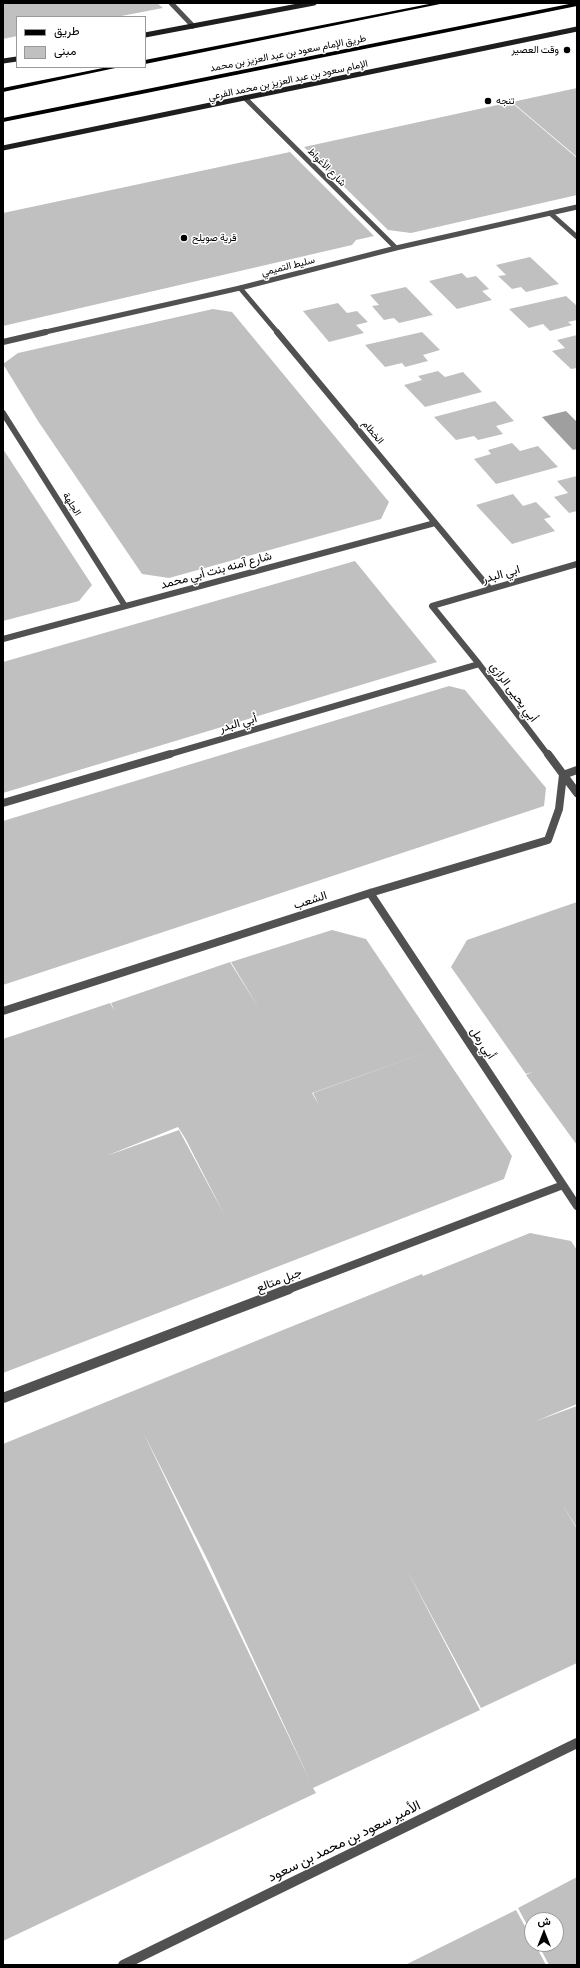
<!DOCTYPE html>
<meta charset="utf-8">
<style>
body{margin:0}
#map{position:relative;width:580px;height:1968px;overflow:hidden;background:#fff;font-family:Commissioner,Vazirmatn,sans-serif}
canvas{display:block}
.frame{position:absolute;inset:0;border:4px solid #000;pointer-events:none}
.legend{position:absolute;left:16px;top:16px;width:130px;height:52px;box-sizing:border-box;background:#fff;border:1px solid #999;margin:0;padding:5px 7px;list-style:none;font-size:12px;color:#000}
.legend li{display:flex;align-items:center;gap:8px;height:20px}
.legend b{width:20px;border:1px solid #999}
.north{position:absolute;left:524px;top:1912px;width:40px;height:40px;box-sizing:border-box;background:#fff;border:1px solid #999;border-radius:50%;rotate:0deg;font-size:11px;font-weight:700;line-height:16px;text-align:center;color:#000}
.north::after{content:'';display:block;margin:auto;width:14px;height:18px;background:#000;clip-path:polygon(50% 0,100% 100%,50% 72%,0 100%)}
</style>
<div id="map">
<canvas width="580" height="1968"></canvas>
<div class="frame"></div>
<ul class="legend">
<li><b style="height:5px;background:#000"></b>طريق</li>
<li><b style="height:11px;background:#c0c0c0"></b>مبنى</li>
</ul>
<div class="north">ش</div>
</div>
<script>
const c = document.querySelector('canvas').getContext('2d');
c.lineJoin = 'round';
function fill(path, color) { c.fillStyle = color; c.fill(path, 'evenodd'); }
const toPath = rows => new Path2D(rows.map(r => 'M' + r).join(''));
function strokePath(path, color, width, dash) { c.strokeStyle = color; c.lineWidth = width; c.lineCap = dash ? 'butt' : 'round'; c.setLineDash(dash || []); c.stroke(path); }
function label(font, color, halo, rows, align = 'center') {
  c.font = font + ' Commissioner,Vazirmatn,sans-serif'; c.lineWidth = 3; c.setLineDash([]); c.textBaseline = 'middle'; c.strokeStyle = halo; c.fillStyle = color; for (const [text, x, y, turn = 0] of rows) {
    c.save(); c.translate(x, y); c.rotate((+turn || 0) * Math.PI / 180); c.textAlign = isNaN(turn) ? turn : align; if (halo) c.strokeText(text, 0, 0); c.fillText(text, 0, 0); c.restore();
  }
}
const water = toPath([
 [566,411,577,422,577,449,573,450,542,417]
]);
const building = toPath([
 [3,3,157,3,163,8,116,17,17,17,17,36,3,39],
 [577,88,577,157,512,102],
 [511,102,577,158,577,195,411,233,388,230,304,147],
 [290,152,374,236,356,240,352,245,3,326,3,213],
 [530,257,559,284,526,292,521,287,512,289,498,276,506,275,496,265],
 [462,273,467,278,476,276,489,289,482,291,492,300,457,309,429,281],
 [406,287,433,315,399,323,394,318,384,320,372,306,379,305,370,295],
 [566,296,577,306,577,320,568,322,572,325,550,331,543,324,529,328,509,309],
 [338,303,347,313,357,311,368,322,356,325,364,333,329,342,303,311],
 [213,309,232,312,389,502,381,519,169,578,142,574,38,421,3,364,18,353],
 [422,332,440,350,423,355,428,361,405,367,402,363,385,367,365,345],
 [577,335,577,368,571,369,552,351,565,348,557,340],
 [438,371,445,377,463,372,482,392,425,407,404,385,422,380,418,376],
 [495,401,514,421,496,426,503,434,478,440,474,436,456,440,434,417],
 [512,443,520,451,538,446,558,467,496,484,474,459,491,454,488,450],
 [3,449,92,585,79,601,3,621],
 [577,476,577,511,569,513,554,497,568,493,557,481],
 [513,494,523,506,536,502,551,517,544,519,555,531,512,544,476,505],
 [355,561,437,662,3,793,3,662],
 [449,686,465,690,546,788,544,806,3,985,3,821],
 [577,902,577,1145,526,1075,532,1072,526,1074,451,967,467,940],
 [332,930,366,939,512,1156,504,1179,3,1373,3,1039,110,1003,115,1011,111,1003,230,962,260,1010,231,962],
 [436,1049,313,1093,319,1105,312,1093],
 [178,1127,185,1138,225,1216,179,1130,106,1156],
 [530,1233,571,1241,577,1250,577,1404,536,1421,577,1406,577,1528,562,1504,577,1529,577,1663,481,1708,406,1568,480,1710,313,1788,316,1793,3,1941,3,1444,278,1332,422,1274,423,1276],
 [143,1432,209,1563,311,1783],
 [577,1877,577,1965,549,1965,538,1944,556,1944,556,1920,532,1920,532,1934,518,1908],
 [516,1910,532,1939,532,1944,535,1944,546,1965,405,1965]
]);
const streetFar3 = toPath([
 [171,3,193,26],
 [245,98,396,248],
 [550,213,577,237],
 [240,288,278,333],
 [41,333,240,288,396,248,577,207]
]);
const streetFar2 = toPath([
 [277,332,490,589],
 [3,342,46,332],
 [3,413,125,606],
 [3,639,435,523],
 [167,755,479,664],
 [548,755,479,664,432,606,577,564]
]);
const streetFar1 = toPath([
 [548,754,577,793],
 [3,803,170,754],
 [370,893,577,1206],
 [3,1011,370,893,548,840,559,809,563,775,577,770],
 [287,1290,563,1185]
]);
const street = toPath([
 [3,1398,289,1289],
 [123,1965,577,1743]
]);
const secondary = toPath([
 [145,35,314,3],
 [3,61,17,59],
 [3,148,577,29]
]);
const primary = toPath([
 [434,3,445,3,145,64,145,60,434,3],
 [574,3,577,3,577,6,3,122,3,118,574,3],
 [108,67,120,67,3,92,3,88,108,67]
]);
const markers = [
 [567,50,4,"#000"],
 [488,101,4,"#000"],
 [184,238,4,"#000"]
];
const farPoinames = [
 ["وقت العصير",559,50,"right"],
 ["تنجه",496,101],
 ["قرية صويلح",192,238]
];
const farStreetnames = [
 ["طريق الإمام سعود بن عبد العزيز بن محمد",288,53,-11],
 ["الإمام سعود بن عبد العزيز بن محمد الفرعي",288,80,-12],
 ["شارع الأغواط",327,167,45],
 ["سليط التميمي",288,266,-14],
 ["الخطام",373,432,50],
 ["الجلهة",72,504,58]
];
const streetNames = [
 ["شارع آمنه بنت أبي محمد",216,570,-15],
 ["ابي البدر",501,574,-16],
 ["أبي يحيى الرازي",514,692,53],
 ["أبي البدر",238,723,-16],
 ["الشعب",310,900,-18],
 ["أبي رمل",483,1043,57],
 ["جبل متالع",279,1280,-21]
];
const nearStreetnames = [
 ["الأمير سعود بن محمد بن سعود",344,1841,-26]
];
fill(water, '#9f9f9f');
fill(building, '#c0c0c0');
strokePath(streetFar3, '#515151', 5);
strokePath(streetFar2, '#515151', 6);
strokePath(streetFar1, '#515151', 8);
strokePath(street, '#515151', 10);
strokePath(secondary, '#1e1e1e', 5);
fill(primary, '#000');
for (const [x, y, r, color] of markers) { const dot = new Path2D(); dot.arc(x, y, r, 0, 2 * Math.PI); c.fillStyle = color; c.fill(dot); strokePath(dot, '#fff', 1.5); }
label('10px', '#000', '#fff', farPoinames, 'left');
label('10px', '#000', '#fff', farStreetnames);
label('12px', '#000', '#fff', streetNames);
label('14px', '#000', '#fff', nearStreetnames);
</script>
